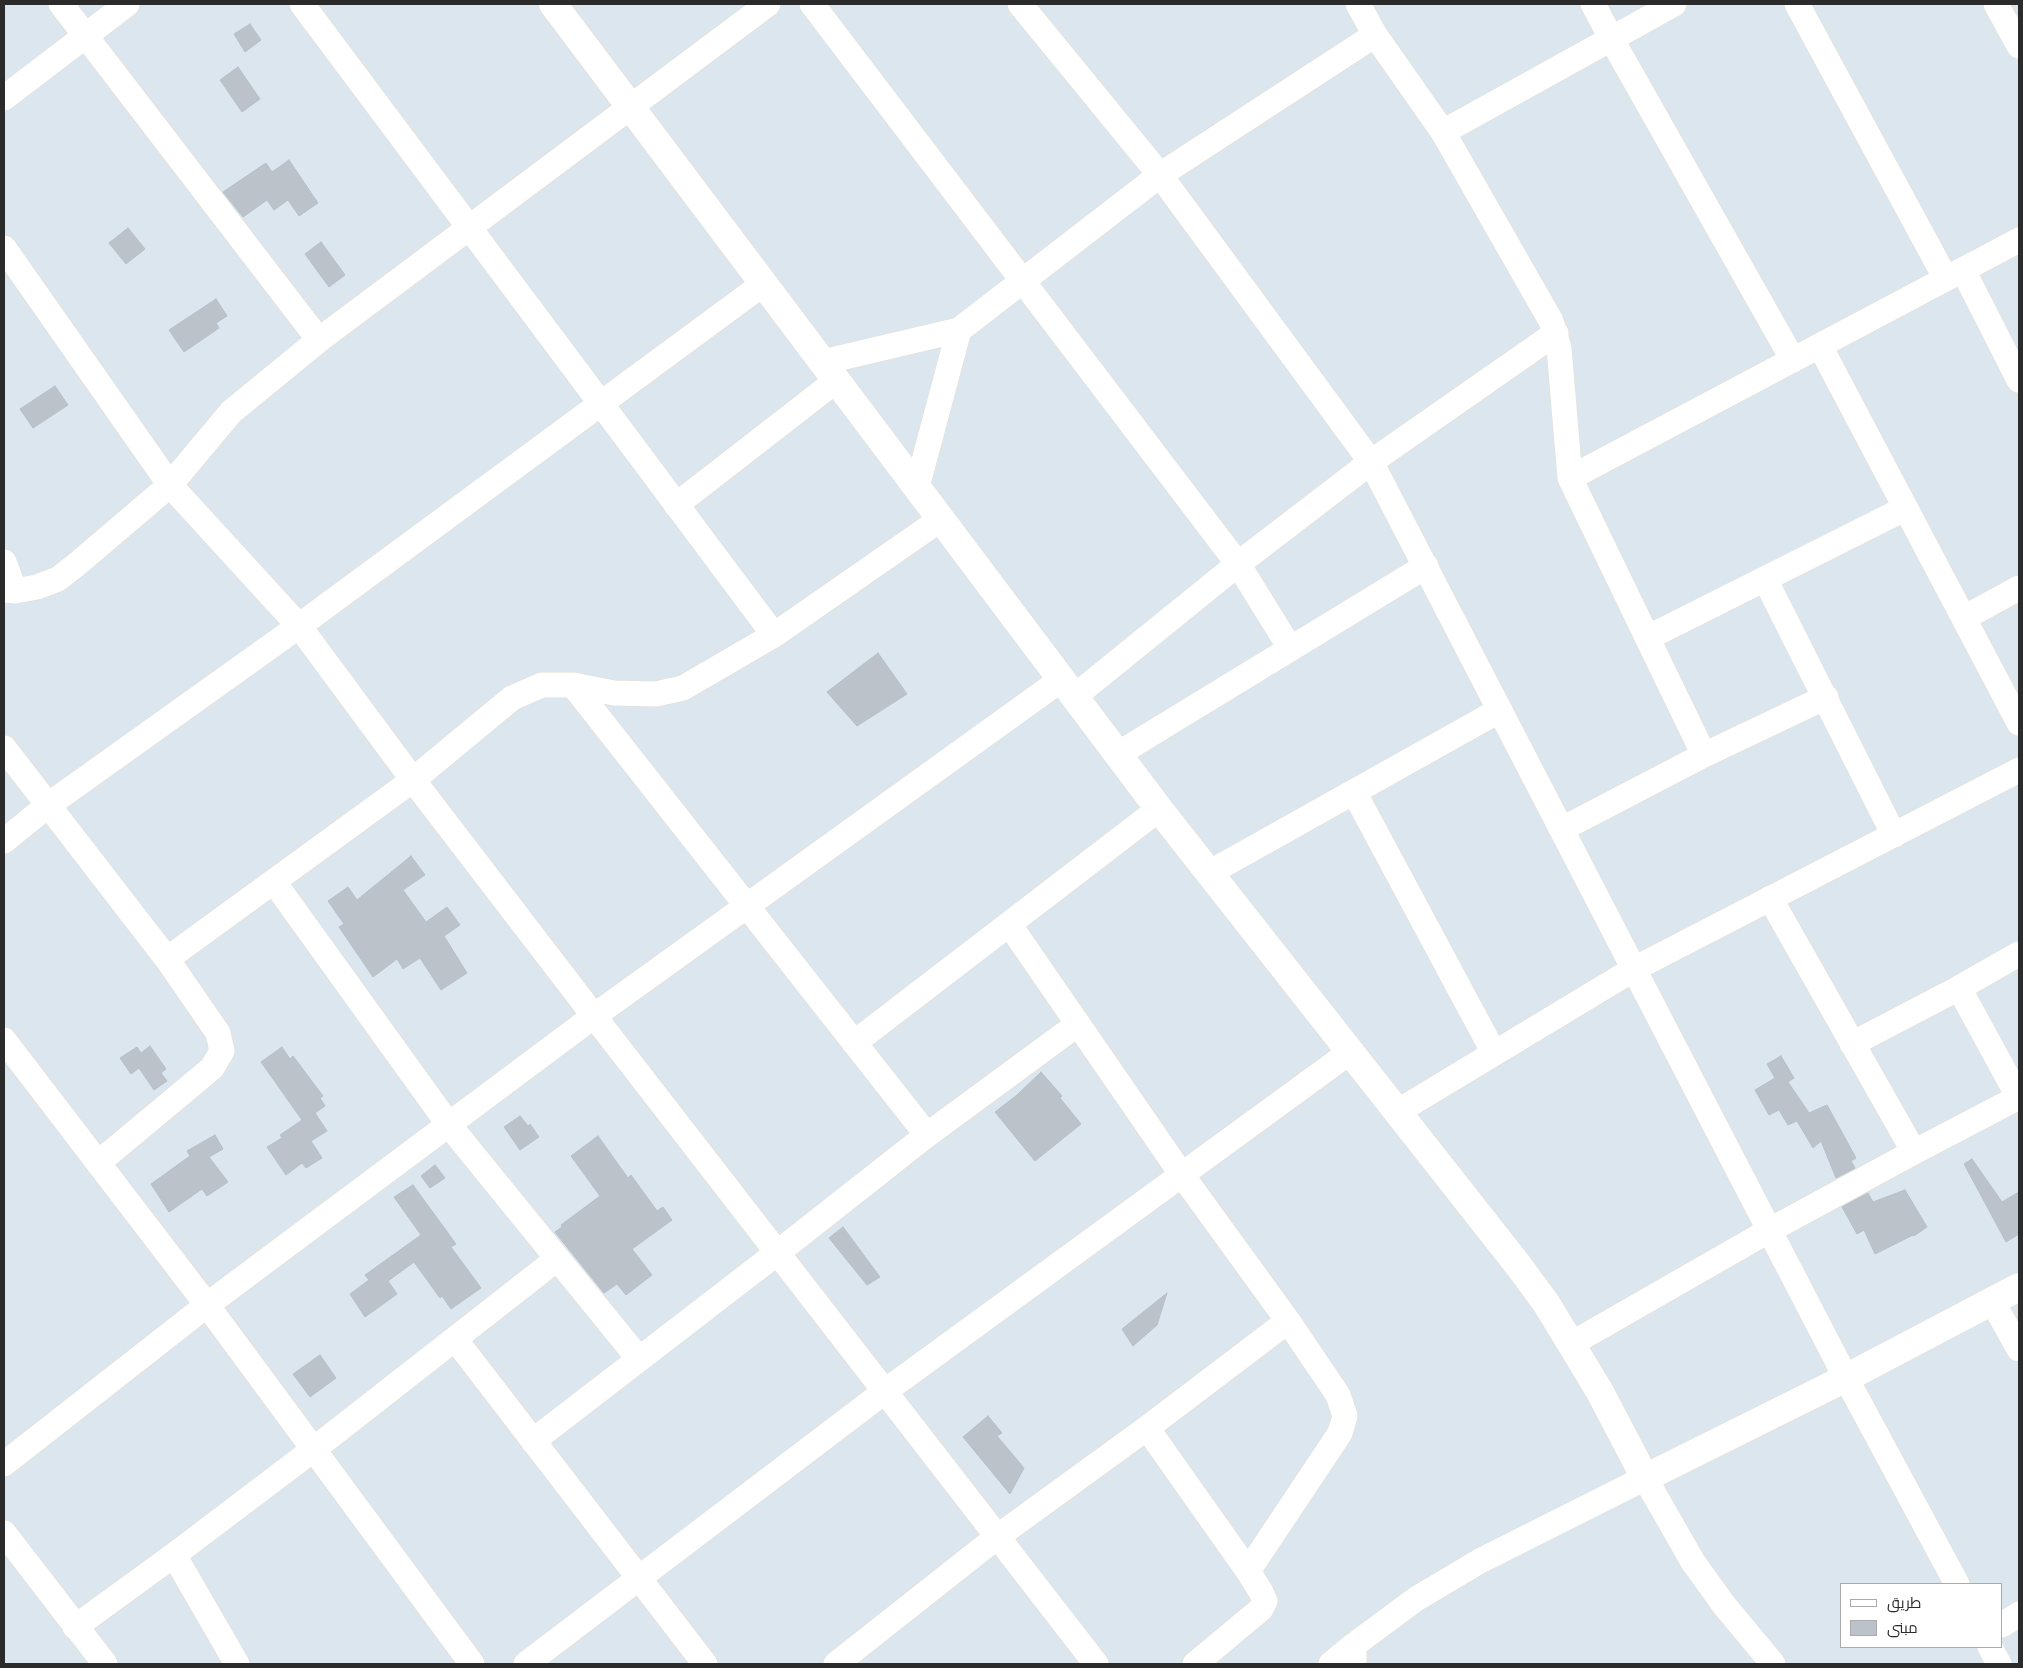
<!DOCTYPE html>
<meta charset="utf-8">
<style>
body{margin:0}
#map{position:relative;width:2023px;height:1668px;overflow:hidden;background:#dce6ee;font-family:"Exo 2",Cairo,sans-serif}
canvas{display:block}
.frame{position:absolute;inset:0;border:5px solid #2b2b2b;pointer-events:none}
.legend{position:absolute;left:1840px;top:1583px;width:162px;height:65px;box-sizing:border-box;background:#fff;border:1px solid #aaa;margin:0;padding:6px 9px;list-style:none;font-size:15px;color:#2b2b2b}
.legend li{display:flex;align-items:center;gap:10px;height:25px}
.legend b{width:25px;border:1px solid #aaa}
</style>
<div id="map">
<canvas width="2023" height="1668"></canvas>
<div class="frame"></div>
<ul class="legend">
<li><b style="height:6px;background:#fff"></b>طريق</li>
<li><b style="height:14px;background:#bbc2c9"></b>مبنى</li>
</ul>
</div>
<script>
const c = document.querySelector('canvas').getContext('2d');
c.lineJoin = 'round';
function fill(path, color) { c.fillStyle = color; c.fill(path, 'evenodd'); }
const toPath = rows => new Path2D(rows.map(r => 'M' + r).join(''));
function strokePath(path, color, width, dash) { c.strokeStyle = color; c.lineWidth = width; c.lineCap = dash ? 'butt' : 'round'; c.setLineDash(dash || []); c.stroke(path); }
const building = toPath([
 [250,24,261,40,245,52,234,34,250,24],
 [238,67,260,99,242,112,220,80,238,67],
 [289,160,318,203,299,216,288,200,274,210,267,200,243,217,223,192,266,163,272,172,289,160],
 [128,228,145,249,126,264,109,243,128,228],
 [321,242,345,275,329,287,305,254,321,242],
 [216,299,227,316,216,323,219,328,184,352,169,330,216,299],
 [55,386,68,405,33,428,20,409,55,386],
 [878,653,907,694,857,726,827,692,878,653],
 [411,856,425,875,403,890,426,922,447,907,460,925,444,936,467,973,441,990,420,958,403,969,397,959,373,977,339,927,344,924,328,901,348,887,357,900,411,856],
 [150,1046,166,1069,161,1073,167,1081,154,1090,139,1068,131,1074,120,1058,137,1047,141,1053,150,1046],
 [282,1047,290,1059,293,1056,323,1096,320,1098,325,1106,315,1113,327,1131,311,1141,322,1158,306,1168,302,1163,286,1175,267,1147,282,1138,280,1135,302,1120,261,1062,282,1047],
 [1781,1056,1794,1078,1788,1082,1809,1113,1827,1105,1856,1158,1851,1161,1855,1168,1836,1178,1821,1141,1813,1148,1797,1121,1788,1125,1779,1110,1769,1115,1755,1090,1775,1078,1767,1064,1781,1056],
 [1041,1072,1062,1096,1060,1098,1081,1124,1035,1161,995,1112,1017,1095,1041,1072],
 [520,1116,528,1126,530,1124,539,1137,520,1150,504,1127,520,1116],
 [215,1135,223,1149,209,1157,228,1182,207,1196,202,1189,169,1212,151,1184,190,1156,187,1151,215,1135],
 [598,1136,628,1178,631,1175,657,1211,663,1207,672,1220,632,1249,652,1275,626,1295,617,1284,604,1293,555,1232,562,1227,561,1225,600,1196,571,1156,598,1136],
 [1972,1159,2002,1202,2019,1192,2019,1234,2006,1242,1964,1164,1972,1159],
 [435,1165,445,1178,430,1188,421,1176,435,1165],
 [413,1185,456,1244,451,1247,481,1288,451,1309,442,1296,440,1298,414,1262,388,1281,397,1294,365,1317,350,1294,369,1280,365,1275,421,1235,394,1197,413,1185],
 [1905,1190,1927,1227,1914,1236,1913,1235,1875,1254,1864,1230,1857,1234,1842,1207,1868,1193,1873,1202,1905,1190],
 [843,1227,880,1277,867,1285,829,1238,843,1227],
 [1167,1293,1157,1325,1133,1346,1122,1329,1167,1293],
 [320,1355,336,1378,310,1397,293,1374,320,1355],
 [988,1416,1002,1433,997,1436,1024,1468,1010,1494,963,1437,988,1416]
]);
const minor = toPath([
 [61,4,319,340],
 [302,4,774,635],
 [812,4,1238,564,1290,648],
 [1020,4,1160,175,1371,462,1846,1378,1957,1584],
 [1358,4,1375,35,1443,132,1551,321,1559,348,1570,478,1704,755],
 [1593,4,1612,40,1793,360],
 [1797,4,1946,279],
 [1996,4,2019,46],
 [4,98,127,4],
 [1443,132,1674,4],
 [4,248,170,485,299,626,413,780,594,1016,1096,1664],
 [1963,270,2019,380],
 [1820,346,2019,723],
 [823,362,959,330,1160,175,1375,35],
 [1570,478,2019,240],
 [917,487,959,330],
 [676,505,837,380],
 [4,562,15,591],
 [1765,579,1894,835],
 [4,590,15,591,37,587,58,579,76,565,170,485,231,412,319,340,768,4],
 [1964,618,2019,588],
 [1647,638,1906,508],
 [573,685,927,1135],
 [1075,696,1238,564,1371,462,1556,333],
 [4,748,167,959,218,1033,222,1051,212,1068,98,1163],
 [1118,754,1426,566],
 [1354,792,1494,1053],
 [1562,829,1704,755,1826,697],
 [4,841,47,806,299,626,763,284],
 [1209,873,1500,710],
 [274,882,449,1125,639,1359],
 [1770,898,1914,1152],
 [1009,924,1182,1175,1288,1321,1338,1395,1345,1416,1340,1433,1248,1571],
 [167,959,413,780,512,698,542,685,573,685,614,693,656,694,683,688,774,635,941,519],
 [1959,988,2019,1098],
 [4,1040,207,1305,472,1664],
 [854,1043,1159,809],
 [1852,1044,1959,988,2019,954],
 [1397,1112,1634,969,2019,770],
 [1992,1301,2019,1349],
 [455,1339,705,1664],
 [1571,1344,1770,1230,1914,1152,2019,1097],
 [1147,1428,1248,1571,1261,1592,1265,1601,1261,1609,1195,1664],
 [533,1441,777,1253,927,1135,1078,1024],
 [4,1464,207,1305,594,1016,1062,679],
 [4,1533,105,1664],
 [174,1555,237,1664],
 [2002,1625,2019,1614],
 [75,1627,174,1555,314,1449,557,1259],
 [1990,1647,1999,1664],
 [526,1664,884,1392,1350,1052],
 [836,1664,997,1537,1147,1428,1288,1321],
 [1331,1664,1354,1645],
 [1354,1664,1354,1645,1416,1599,1480,1561,1645,1478,1693,1562,1724,1605,1773,1664]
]);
const tertiary = toPath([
 [553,4,1159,809,1518,1265,1546,1303,1571,1344,1600,1392,1645,1478,1846,1378,2019,1287]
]);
fill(building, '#bbc2c9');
strokePath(building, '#b5bfca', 1);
strokePath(minor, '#e5dfd1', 26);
strokePath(tertiary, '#e5dfd1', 29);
strokePath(minor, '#fff', 25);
strokePath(tertiary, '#fff', 28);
</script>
